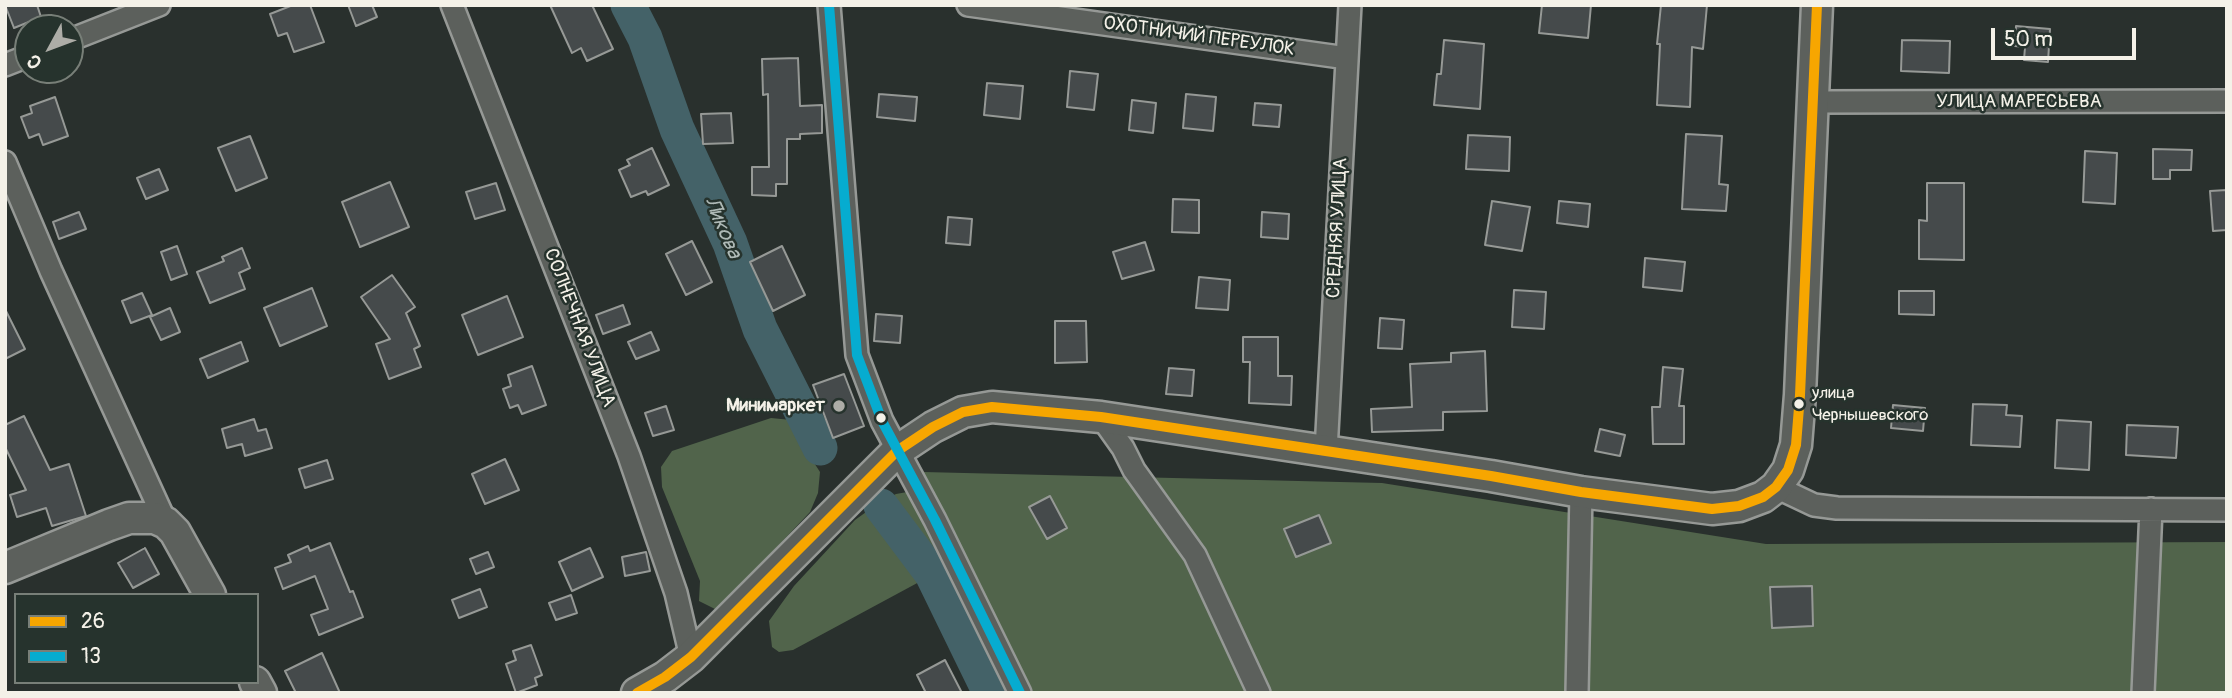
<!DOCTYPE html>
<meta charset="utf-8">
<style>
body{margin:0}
#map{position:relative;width:2232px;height:698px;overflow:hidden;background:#29302d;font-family:Pangolin,sans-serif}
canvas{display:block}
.frame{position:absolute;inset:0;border:7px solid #f4f1e8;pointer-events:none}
.legend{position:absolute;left:14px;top:593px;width:245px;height:91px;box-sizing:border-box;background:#26332d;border:2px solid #787f78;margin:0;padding:9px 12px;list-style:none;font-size:21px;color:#f4f1e8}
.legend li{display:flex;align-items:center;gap:14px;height:35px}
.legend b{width:35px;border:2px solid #787f78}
.north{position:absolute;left:14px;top:14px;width:70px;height:70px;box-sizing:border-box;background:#26332d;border:2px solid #787f78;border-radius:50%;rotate:229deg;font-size:19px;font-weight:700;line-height:28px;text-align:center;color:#f4f1e8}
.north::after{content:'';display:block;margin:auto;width:24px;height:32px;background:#adada7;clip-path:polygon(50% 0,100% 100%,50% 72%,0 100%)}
.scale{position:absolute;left:1991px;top:28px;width:145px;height:32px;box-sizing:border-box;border:4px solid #f4f1e8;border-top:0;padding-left:9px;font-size:21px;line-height:24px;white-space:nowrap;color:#f4f1e8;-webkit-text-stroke:5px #26332d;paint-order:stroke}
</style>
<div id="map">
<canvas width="2232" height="698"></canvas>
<div class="frame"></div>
<ul class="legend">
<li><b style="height:9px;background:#f7a600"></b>26</li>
<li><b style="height:9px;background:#06acd0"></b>13</li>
</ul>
<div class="north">С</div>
<div class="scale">50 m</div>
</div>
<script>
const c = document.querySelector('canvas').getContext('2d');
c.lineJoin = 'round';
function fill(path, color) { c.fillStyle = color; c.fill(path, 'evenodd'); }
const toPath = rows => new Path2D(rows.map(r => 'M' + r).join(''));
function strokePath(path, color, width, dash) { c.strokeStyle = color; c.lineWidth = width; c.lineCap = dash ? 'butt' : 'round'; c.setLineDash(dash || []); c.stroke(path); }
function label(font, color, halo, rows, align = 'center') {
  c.font = font + ' Pangolin,sans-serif'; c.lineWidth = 5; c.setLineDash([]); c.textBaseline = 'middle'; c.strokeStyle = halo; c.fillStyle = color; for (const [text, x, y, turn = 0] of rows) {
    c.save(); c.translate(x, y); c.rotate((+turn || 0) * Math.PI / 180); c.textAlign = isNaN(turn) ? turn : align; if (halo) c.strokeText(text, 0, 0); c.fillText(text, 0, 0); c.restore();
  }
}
const green = toPath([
 [771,418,791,420,806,434,809,455,820,472,818,493,810,512,717,610,699,601,700,581,662,487,661,467,672,451],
 [923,472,1382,483,1766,544,2227,542,2227,693,1034,693],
 [913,491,920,503,930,538,975,629,981,646,978,664,972,668,965,662,932,595,921,581,793,650,779,652,772,647,769,621,794,586,855,520,880,502,896,494]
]);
const river = toPath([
 [628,5,645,38,677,129,730,243,760,329,820,448],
 [881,506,932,574,990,693]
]);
const building = toPath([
 [5,5,37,5,41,17,14,28,5,5],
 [293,5,310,5,324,42,294,52,287,33,278,36,270,14,293,5],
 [348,5,372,5,377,17,356,26,348,5],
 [550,5,592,5,613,49,587,61,581,48,572,53,550,5],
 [1542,5,1591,5,1588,38,1539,33,1542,5],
 [1661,5,1707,5,1703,49,1692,47,1690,107,1657,105,1660,44,1657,44,1661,5],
 [2016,26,2050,29,2048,62,2024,60,2025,47,2015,46,2016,26],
 [1444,40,1484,44,1480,109,1434,105,1437,74,1441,74,1444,40],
 [1902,40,1950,41,1949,73,1901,71,1902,40],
 [798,58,800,106,822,105,822,133,800,134,800,139,787,139,787,184,776,184,776,196,752,195,752,167,769,167,768,94,763,95,762,59,798,58],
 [1070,71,1098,74,1094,110,1067,107,1070,71],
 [987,83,1023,86,1020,119,984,115,987,83],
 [879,94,917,97,915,121,877,117,879,94],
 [1186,94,1216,97,1213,131,1183,128,1186,94],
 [55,97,68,136,43,145,39,134,29,138,21,117,32,113,30,106,55,97],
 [1132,100,1156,103,1153,133,1129,130,1132,100],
 [1255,103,1281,105,1279,127,1253,125,1255,103],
 [731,113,733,143,703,144,701,114,731,113],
 [1686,134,1722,136,1719,184,1728,185,1726,211,1682,209,1686,134],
 [1468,135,1510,137,1509,171,1466,169,1468,135],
 [250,136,267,178,236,191,218,148,250,136],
 [652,148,669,185,648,195,646,191,631,197,619,170,630,165,627,160,652,148],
 [2153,149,2192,150,2191,170,2170,170,2170,179,2153,179,2153,149],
 [2085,151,2117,153,2115,204,2083,202,2085,151],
 [159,169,168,190,146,199,137,178,159,169],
 [390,182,409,227,360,247,342,202,390,182],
 [496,183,505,210,475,219,466,192,496,183],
 [1927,183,1964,183,1964,260,1919,259,1919,220,1927,221,1927,183],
 [2227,190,2227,230,2213,231,2210,191,2227,190],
 [1173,199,1199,200,1199,233,1172,232,1173,199],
 [1492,201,1530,207,1522,251,1485,245,1492,201],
 [1559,201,1590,204,1588,227,1557,223,1559,201],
 [79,212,86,229,59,239,53,222,79,212],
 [1262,212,1289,214,1288,239,1261,237,1262,212],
 [948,217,972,219,970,245,946,243,948,217],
 [692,241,712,282,686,295,666,254,692,241],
 [1145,242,1154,270,1122,279,1113,252,1145,242],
 [177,246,187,274,171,280,161,252,177,246],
 [782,246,805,295,773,311,750,262,782,246],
 [242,248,250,268,239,273,245,289,210,303,197,272,224,261,222,257,242,248],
 [1645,258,1685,262,1682,291,1643,287,1645,258],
 [392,275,415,307,406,313,420,346,414,349,421,367,389,379,376,344,390,339,361,297,392,275],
 [1199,277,1230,280,1228,310,1196,308,1199,277],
 [312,288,327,326,280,346,264,308,312,288],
 [1514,290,1546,292,1544,329,1512,327,1514,290],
 [1899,291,1934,291,1934,315,1899,314,1899,291],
 [142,293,152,315,131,323,122,301,142,293],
 [507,296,523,337,478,355,462,315,507,296],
 [623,305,630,324,603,334,596,315,623,305],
 [170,308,180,332,161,340,150,317,170,308],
 [5,309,25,349,5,359,5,309],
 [876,314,902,316,900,343,874,341,876,314],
 [1380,318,1404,320,1402,349,1378,348,1380,318],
 [1055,321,1086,321,1087,362,1055,363,1055,321],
 [651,332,659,350,636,359,628,342,651,332],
 [1243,337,1278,337,1278,376,1292,376,1291,405,1249,403,1250,362,1243,362,1243,337],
 [241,342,248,361,208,378,200,359,241,342],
 [1485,351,1487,411,1443,412,1443,430,1372,432,1371,409,1412,407,1410,364,1451,362,1451,353,1485,351],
 [532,366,546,405,522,414,518,405,510,408,503,389,511,386,508,375,532,366],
 [1663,367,1683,369,1679,406,1684,406,1684,444,1653,444,1652,407,1660,407,1663,367],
 [1169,368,1194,370,1192,396,1166,394,1169,368],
 [844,374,864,426,833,438,813,385,844,374],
 [1973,404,2007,405,2006,415,2022,416,2020,447,1971,445,1973,404],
 [1893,405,1925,408,1923,431,1891,428,1893,405],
 [666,406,674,430,653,436,645,413,666,406],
 [24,416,50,470,69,464,86,516,52,526,46,508,17,517,10,495,26,490,5,447,5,425,24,416],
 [254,419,258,431,266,429,272,448,245,456,242,444,227,448,222,429,254,419],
 [2057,420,2091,422,2089,470,2055,468,2057,420],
 [2127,425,2178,427,2176,458,2126,455,2127,425],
 [1600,429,1625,435,1620,456,1595,451,1600,429],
 [505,459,519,490,485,504,472,474,505,459],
 [327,460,333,479,305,488,299,469,327,460],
 [1050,496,1067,528,1047,539,1029,507,1050,496],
 [1319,515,1331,543,1296,557,1284,529,1319,515],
 [330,543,350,592,353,591,363,617,319,635,311,615,328,609,315,576,283,589,275,568,291,562,288,555,308,546,310,551,330,543],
 [145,548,159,574,133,588,118,563,145,548],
 [590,548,603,577,572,591,559,562,590,548],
 [488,552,494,567,476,574,470,559,488,552],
 [646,552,650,571,625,576,622,557,646,552],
 [1812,586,1813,626,1772,628,1770,587,1812,586],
 [480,589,487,607,459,618,452,600,480,589],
 [571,595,577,613,556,620,549,603,571,595],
 [531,645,542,675,535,678,537,685,516,693,506,664,516,660,513,651,531,645],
 [322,653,340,693,296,693,285,671,322,653],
 [945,660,962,693,926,693,917,675,945,660]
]);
const street = toPath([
 [452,5,629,456,676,593,691,657],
 [829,5,857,355,882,421,935,520,1020,693],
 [968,5,1347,58],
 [70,40,159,5],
 [5,65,28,56],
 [1812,102,2227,101],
 [5,162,51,271,166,523],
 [1101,417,1123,448,1134,470,1195,555,1259,693],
 [1326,451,1350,5],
 [1776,487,1814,505,1837,508,2227,510],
 [1577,693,1581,492],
 [2143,693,2151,509]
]);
const secondary = toPath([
 [5,568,109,525,129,518,155,518,166,523,175,532,210,595],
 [255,682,261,693],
 [637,693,665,677,691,657,897,451,933,427,963,412,992,407,1101,417,1491,476,1581,492,1712,509,1739,506,1763,497,1776,487,1788,470,1796,445,1800,395,1817,5]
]);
const bus1 = toPath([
 [637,693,665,677,691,657,897,451,933,427,963,412,992,407,1101,417,1491,476,1581,492,1712,509,1739,506,1763,497,1776,487,1788,470,1796,445,1800,395,1817,5]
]);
const bus2 = toPath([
 [829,5,857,355,882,421,935,520,1020,693]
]);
const markers = [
 [1799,404,6,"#f4f1e8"],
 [839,406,7,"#adada7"],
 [881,418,6,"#f4f1e8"]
];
const busNames = [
 ["улица",1812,394],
 ["Чернышевского",1812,416]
];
const streetNames = [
 ["ОХОТНИЧИЙ ПЕРЕУЛОК",1199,37,8],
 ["УЛИЦА МАРЕСЬЕВА",2019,102],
 ["СРЕДНЯЯ УЛИЦА",1338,228,-87],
 ["СОЛНЕЧНАЯ УЛИЦА",579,328,69]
];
const poiNames = [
 ["Минимаркет",825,406]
];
const waterNames = [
 ["Ликова",722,228,67]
];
fill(green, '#51644b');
strokePath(river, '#446268', 35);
fill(building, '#454a4b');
strokePath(building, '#969996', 2);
strokePath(street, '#969996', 26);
strokePath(secondary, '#969996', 35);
strokePath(street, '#5c605c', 21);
strokePath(secondary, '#5c605c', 30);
strokePath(bus1, '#f7a600', 10);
strokePath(bus2, '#06acd0', 10);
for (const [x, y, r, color] of markers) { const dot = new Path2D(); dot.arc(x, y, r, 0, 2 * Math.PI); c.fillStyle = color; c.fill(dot); strokePath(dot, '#26332d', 2.5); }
label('17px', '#f4f1e8', '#26332d', busNames, 'left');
label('19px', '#f4f1e8', '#26332d', streetNames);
label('bold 19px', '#f4f1e8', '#26332d', poiNames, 'right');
label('italic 21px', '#afbab7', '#26332d', waterNames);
</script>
